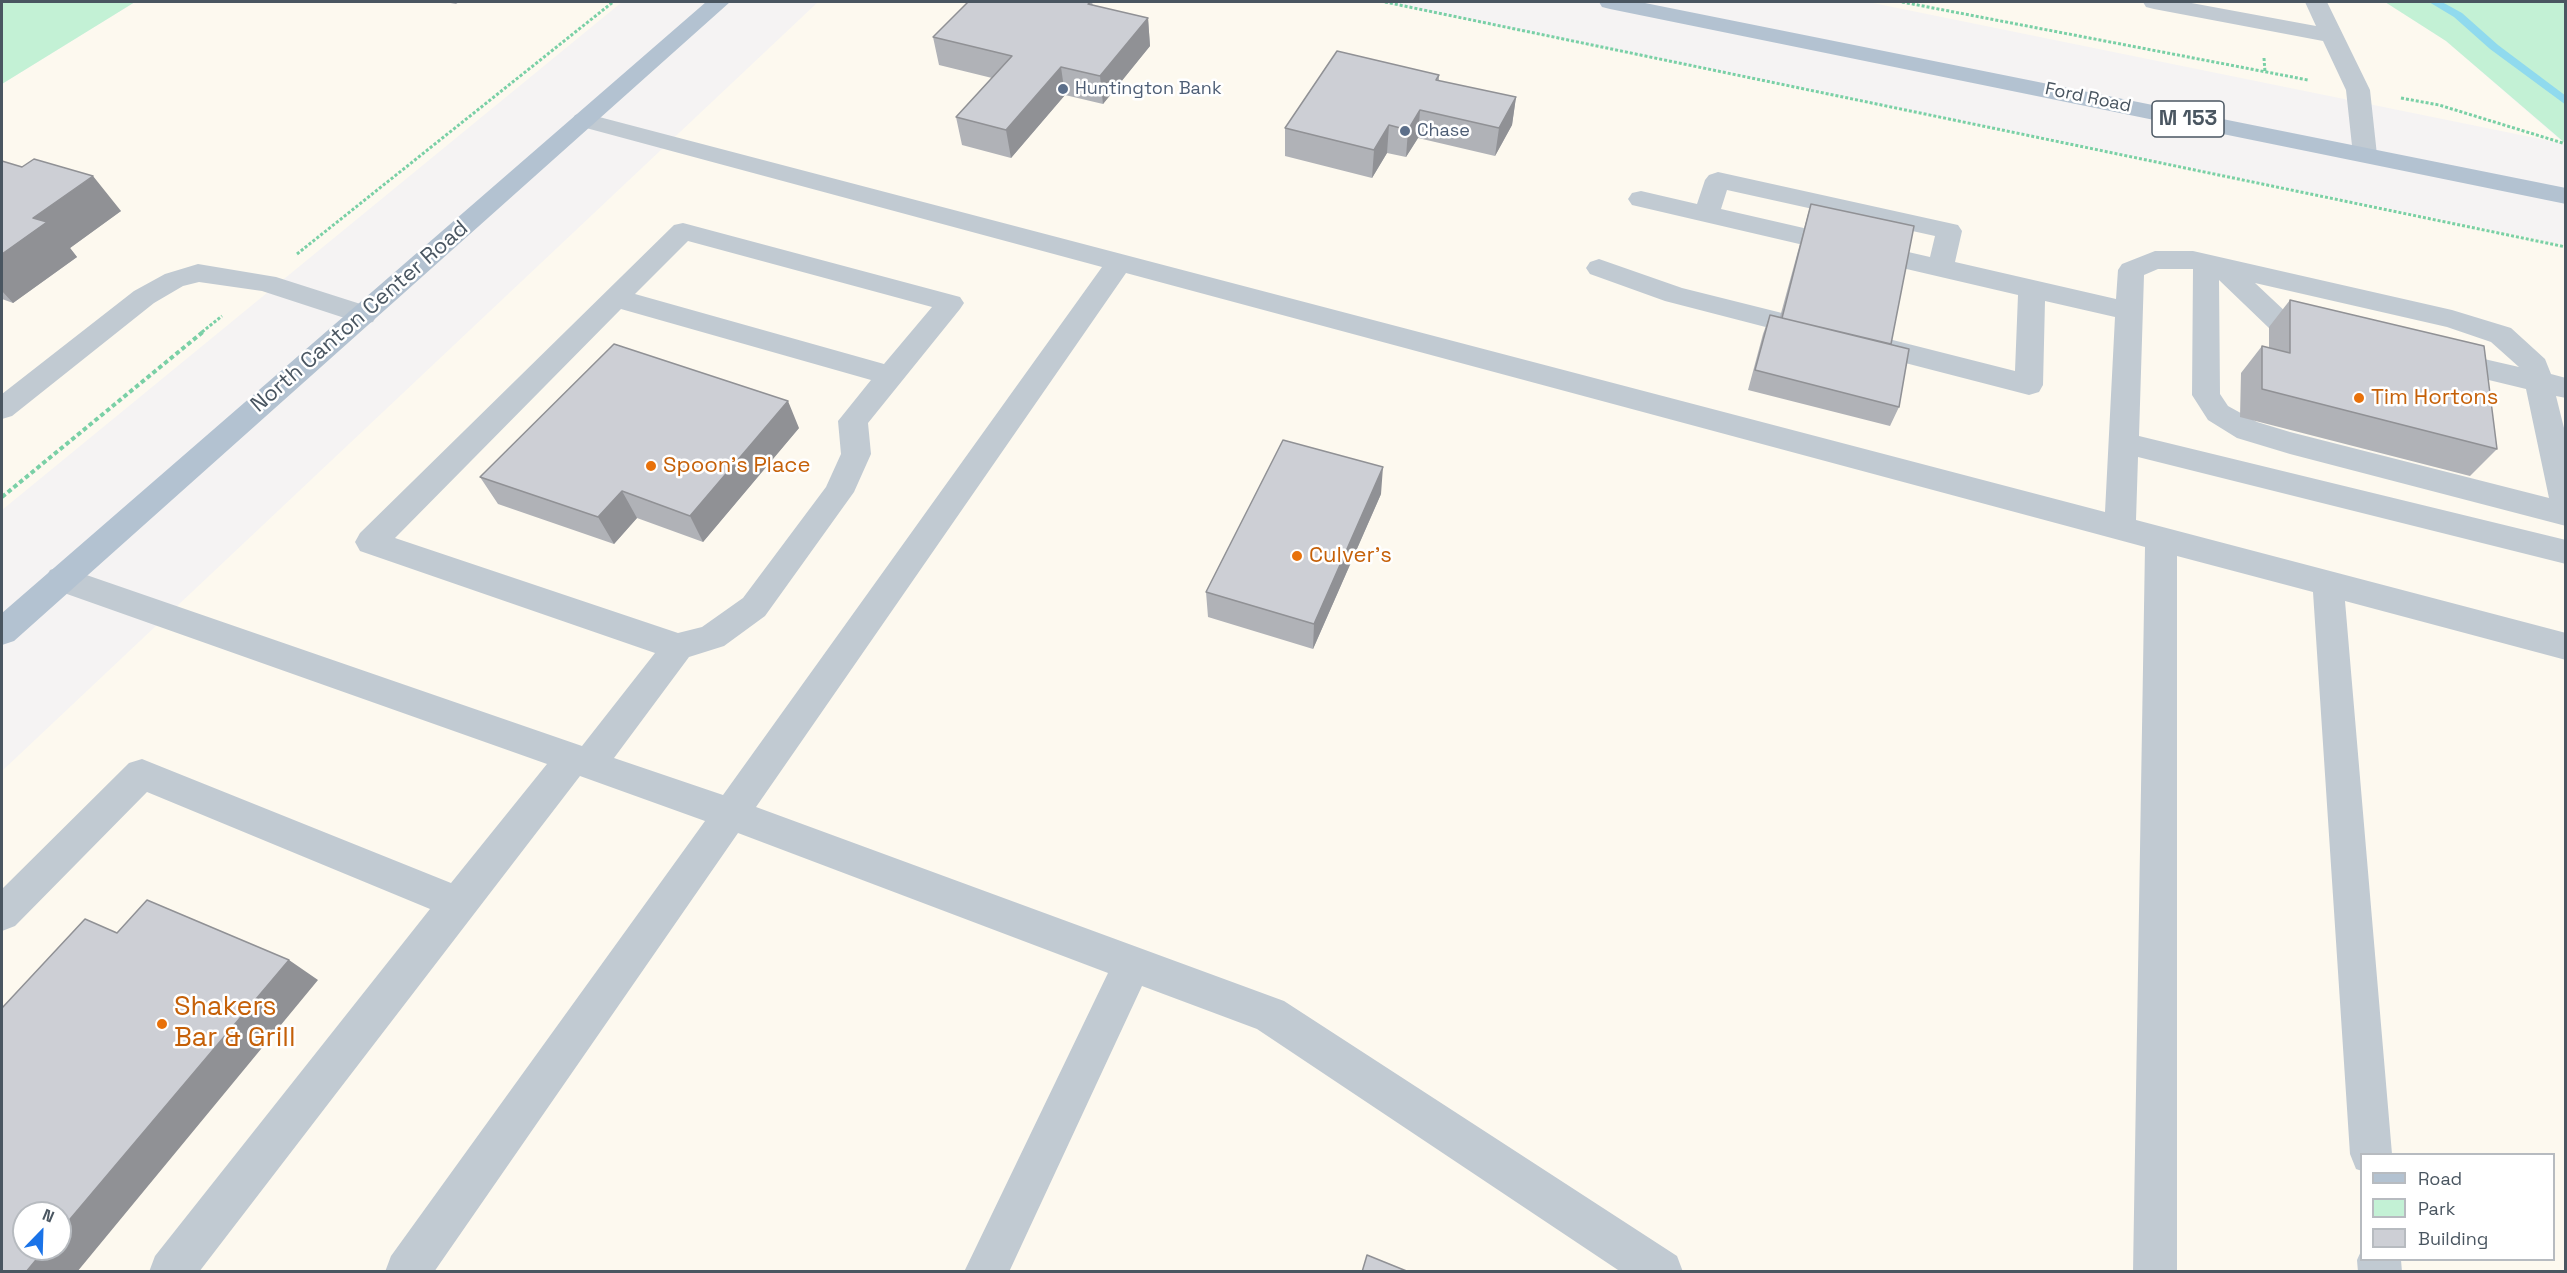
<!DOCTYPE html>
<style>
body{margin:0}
#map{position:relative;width:2567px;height:1273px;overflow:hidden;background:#f5f3f3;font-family:"Space Grotesk",sans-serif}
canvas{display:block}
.frame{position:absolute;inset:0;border:3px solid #4a5661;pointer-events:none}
.legend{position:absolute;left:2360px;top:1153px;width:195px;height:108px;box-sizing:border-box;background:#fff;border:2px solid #b7bbc0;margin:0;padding:8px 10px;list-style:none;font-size:18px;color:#4a5661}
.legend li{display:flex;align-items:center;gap:12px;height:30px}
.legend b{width:30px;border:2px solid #b7bbc0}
.north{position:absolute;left:12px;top:1201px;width:60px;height:60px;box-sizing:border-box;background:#fff;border:2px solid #b7bbc0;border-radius:50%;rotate:23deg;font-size:16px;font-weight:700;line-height:24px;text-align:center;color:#4a5661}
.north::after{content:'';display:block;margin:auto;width:21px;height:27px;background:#1a73e8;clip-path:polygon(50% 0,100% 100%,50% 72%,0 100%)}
</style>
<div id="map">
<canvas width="2567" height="1273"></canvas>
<div class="frame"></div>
<ul class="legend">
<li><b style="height:8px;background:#b3c2d1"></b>Road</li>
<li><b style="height:16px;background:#c3f1d5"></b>Park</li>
<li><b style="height:16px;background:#cdcfd5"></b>Building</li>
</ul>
<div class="north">N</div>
</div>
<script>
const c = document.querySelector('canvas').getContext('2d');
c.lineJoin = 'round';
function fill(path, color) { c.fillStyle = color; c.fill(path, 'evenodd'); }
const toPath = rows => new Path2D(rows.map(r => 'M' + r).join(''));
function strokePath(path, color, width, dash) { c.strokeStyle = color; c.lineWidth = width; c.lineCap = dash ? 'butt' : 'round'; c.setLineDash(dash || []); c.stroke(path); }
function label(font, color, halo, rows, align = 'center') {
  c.font = font + ' "Space Grotesk",sans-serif'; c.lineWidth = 5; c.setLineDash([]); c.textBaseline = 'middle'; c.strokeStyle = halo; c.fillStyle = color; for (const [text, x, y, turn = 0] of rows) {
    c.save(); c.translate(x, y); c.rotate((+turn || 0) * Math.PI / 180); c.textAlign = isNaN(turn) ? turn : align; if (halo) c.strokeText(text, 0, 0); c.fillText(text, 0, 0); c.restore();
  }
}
const commercial = toPath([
 [135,2,622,2,2,510,2,84],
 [818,2,1380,2,2565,245,2565,1271,2,1272,2,771],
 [2362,1154,2554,1154,2554,1260,2362,1260],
 [24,1213,60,1213,60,1249,24,1249],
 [1868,2,2385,2,2446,41,2565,144]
]);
const green = toPath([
 [2,2,135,2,2,84],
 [2385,2,2565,2,2565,143,2446,41]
]);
const stream = toPath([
 [2429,2,2442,2,2462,13,2498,45,2566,96,2566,105,2490,49,2454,17,2429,2]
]);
const pathFar1 = toPath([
 [1385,2,2566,247],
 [1902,2,2308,80],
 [2264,58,2265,72],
 [2401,98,2439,105,2566,144],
 [297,254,613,2],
 [202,332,222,316]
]);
const path = toPath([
 [2,497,204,331]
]);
const minor = toPath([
 [2143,2,2186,2,2316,26,2305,2,2327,2,2370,90,2377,155,2374,160,2365,162,2356,160,2353,155,2346,90,2323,41,2154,9,2146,7,2143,2],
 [584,113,2105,512,2115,317,2045,301,2043,385,2039,392,2029,395,1855,350,1851,343,1855,336,1865,333,2015,371,2018,295,1632,205,1628,199,1632,193,1641,191,1697,204,1705,180,1709,175,1718,172,1958,225,1962,231,1955,262,2116,299,2118,270,2122,264,2155,251,2193,251,2452,310,2511,328,2545,359,2551,374,2566,378,2566,398,2556,396,2566,436,2566,526,2290,454,2237,438,2208,420,2192,395,2193,269,2158,269,2144,275,2139,436,2566,540,2566,564,2138,457,2136,520,2566,633,2566,660,2345,601,2392,1154,2362,1154,2362,1171,2356,1169,2350,1154,2313,592,2177,556,2177,1272,2133,1272,2145,547,1126,273,756,807,1284,1001,1677,1256,1683,1272,1621,1272,1257,1029,1142,986,1009,1272,964,1272,1108,973,738,833,434,1272,385,1272,391,1256,705,821,580,776,199,1272,149,1272,155,1256,430,909,147,792,15,926,2,931,2,889,129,763,142,759,451,883,547,764,50,588,45,579,50,570,61,566,72,570,582,746,655,653,360,551,355,542,360,533,674,225,683,223,960,297,964,303,960,309,868,423,871,454,854,492,765,616,724,646,689,657,614,758,723,795,1102,267,575,125,572,120,575,115,584,113],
 [1727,190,1935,236,1930,257,1721,209,1727,190],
 [688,241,932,307,884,364,635,294,688,241],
 [2219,280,2269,328,2318,340,2328,338,2332,331,2328,324,2288,314,2255,283,2447,327,2491,342,2519,367,2445,350,2435,353,2431,360,2435,367,2526,389,2549,498,2290,432,2257,422,2228,406,2220,394,2219,280],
 [621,309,871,380,838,421,841,454,826,487,743,598,702,627,678,633,395,538,621,309],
 [1599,259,1682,288,1822,323,1826,330,1822,337,1812,339,1665,301,1590,274,1586,268,1590,262,1599,259],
 [198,264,276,277,373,308,377,315,373,322,363,324,262,291,199,282,183,286,154,303,12,416,2,419,2,394,134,291,165,274,198,264],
 [2362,1249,2362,1260,2401,1260,2402,1272,2358,1272,2357,1260,2362,1249]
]);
const major = toPath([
 [706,2,730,2,14,641,2,645,2,613,706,2],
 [1599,2,1640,2,2566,188,2566,204,1610,9,1602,7,1599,2]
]);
const wall = toPath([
 [445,2,459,2,456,4],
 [968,2,1092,2,1093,6,1148,18,1150,46,1103,104,1065,95,1011,158,962,145,956,117,992,78,939,65,933,37],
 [1439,75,1439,81,1516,97,1512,125,1495,156,1418,138,1406,157,1387,153,1372,178,1285,156,1285,128],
 [2,161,121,211,70,248,77,257,13,303,2,299],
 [1811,204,1891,344,1899,407,1890,426,1748,390,1763,334,1770,315,1780,317,1808,214],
 [2290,300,2497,449,2470,476,2240,417,2241,373,2262,346,2269,348,2269,327],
 [799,428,703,542,637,518,614,544,498,504,480,477],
 [1381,494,1313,649,1208,617,1206,592]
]);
const shadedWall = toPath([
 [1148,18,1150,46,1103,104,1100,76],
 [1061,67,1065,95,1011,158,1006,130],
 [1516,97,1512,125,1495,156,1499,128],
 [1420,110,1418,138,1406,157,1408,130],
 [1389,125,1387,153,1372,178,1374,150],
 [93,176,121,211,70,248,77,257,13,303,2,291,2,254,33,218],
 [788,401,799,428,703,542,690,516],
 [1383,467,1381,494,1313,649,1314,624],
 [622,491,637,518,614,544,598,517],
 [289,960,318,980,77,1272,26,1272,45,1249,60,1249,60,1231]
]);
const building = toPath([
 [968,2,1091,2,1088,4,1148,18,1100,76,1061,67,1006,130,956,117,1012,56,933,37,968,2],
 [1337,51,1439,75,1436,80,1516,97,1499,128,1420,110,1408,130,1389,125,1374,150,1285,128,1337,51],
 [34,159,93,176,33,218,47,222,2,254,2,161,22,167,34,159],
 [1811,204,1914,226,1891,344,1782,318,1811,204],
 [2290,300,2484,346,2497,449,2262,389,2262,346,2290,353,2290,300],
 [1770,315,1909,349,1899,407,1755,370,1770,315],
 [614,344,788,401,690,516,622,491,598,517,480,477,614,344],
 [1283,440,1383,467,1314,624,1206,592,1283,440],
 [147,900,289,960,60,1231,60,1213,24,1213,24,1249,45,1249,26,1272,2,1272,2,1008,85,919,117,933,147,900],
 [1367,1255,1409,1272,1362,1272,1367,1255]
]);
const markers = [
 [1063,89,6,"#5c6f8a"],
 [1405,131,6,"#5c6f8a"],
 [2359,398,6,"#e8710a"],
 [651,466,6,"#e8710a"],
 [1297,556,6,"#e8710a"],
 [162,1024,6,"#e8710a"]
];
const farServicenames = [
 ["Huntington Bank",1075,89],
 ["Chase",1417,131]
];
const farStreetnames = [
 ["Ford Road",2088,98,12]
];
const shields = [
 [2188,119,72]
];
const shieldNames = [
 ["M 153",2188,119]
];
const streetNames = [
 ["North Canton Center Road",360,317,-41]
];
const foodNames = [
 ["Tim Hortons",2371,398],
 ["Spoon's Place",663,466],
 ["Culver's",1309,556]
];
const nearFoodnames = [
 ["Shakers",174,1008],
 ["Bar & Grill",174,1039]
];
fill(commercial, '#fdf9ef');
fill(green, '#c3f1d5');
fill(stream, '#90daee');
strokePath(pathFar1, '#7ad0a6', 3, [3, 2]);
strokePath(path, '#7ad0a6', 4, [4.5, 3]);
fill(minor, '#c1cad2');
fill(major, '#b3c2d1');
fill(wall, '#b0b2b7');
fill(shadedWall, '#909195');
fill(building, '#cdcfd5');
strokePath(building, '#909195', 1.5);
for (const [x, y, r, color] of markers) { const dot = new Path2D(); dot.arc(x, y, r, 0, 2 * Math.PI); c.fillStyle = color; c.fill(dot); strokePath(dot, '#fff', 2); }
label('18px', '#4e5e75', '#fff', farServicenames, 'left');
label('18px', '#4a5661', '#fff', farStreetnames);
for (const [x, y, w] of shields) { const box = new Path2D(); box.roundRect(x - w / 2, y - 18, w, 36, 4.5); c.fillStyle = '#fff'; c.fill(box); strokePath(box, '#4a5661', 1.5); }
label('bold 21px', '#4a5661', null, shieldNames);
label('22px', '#4a5661', '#fff', streetNames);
label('22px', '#c56008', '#fff', foodNames, 'left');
label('27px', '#c56008', '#fff', nearFoodnames, 'left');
</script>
